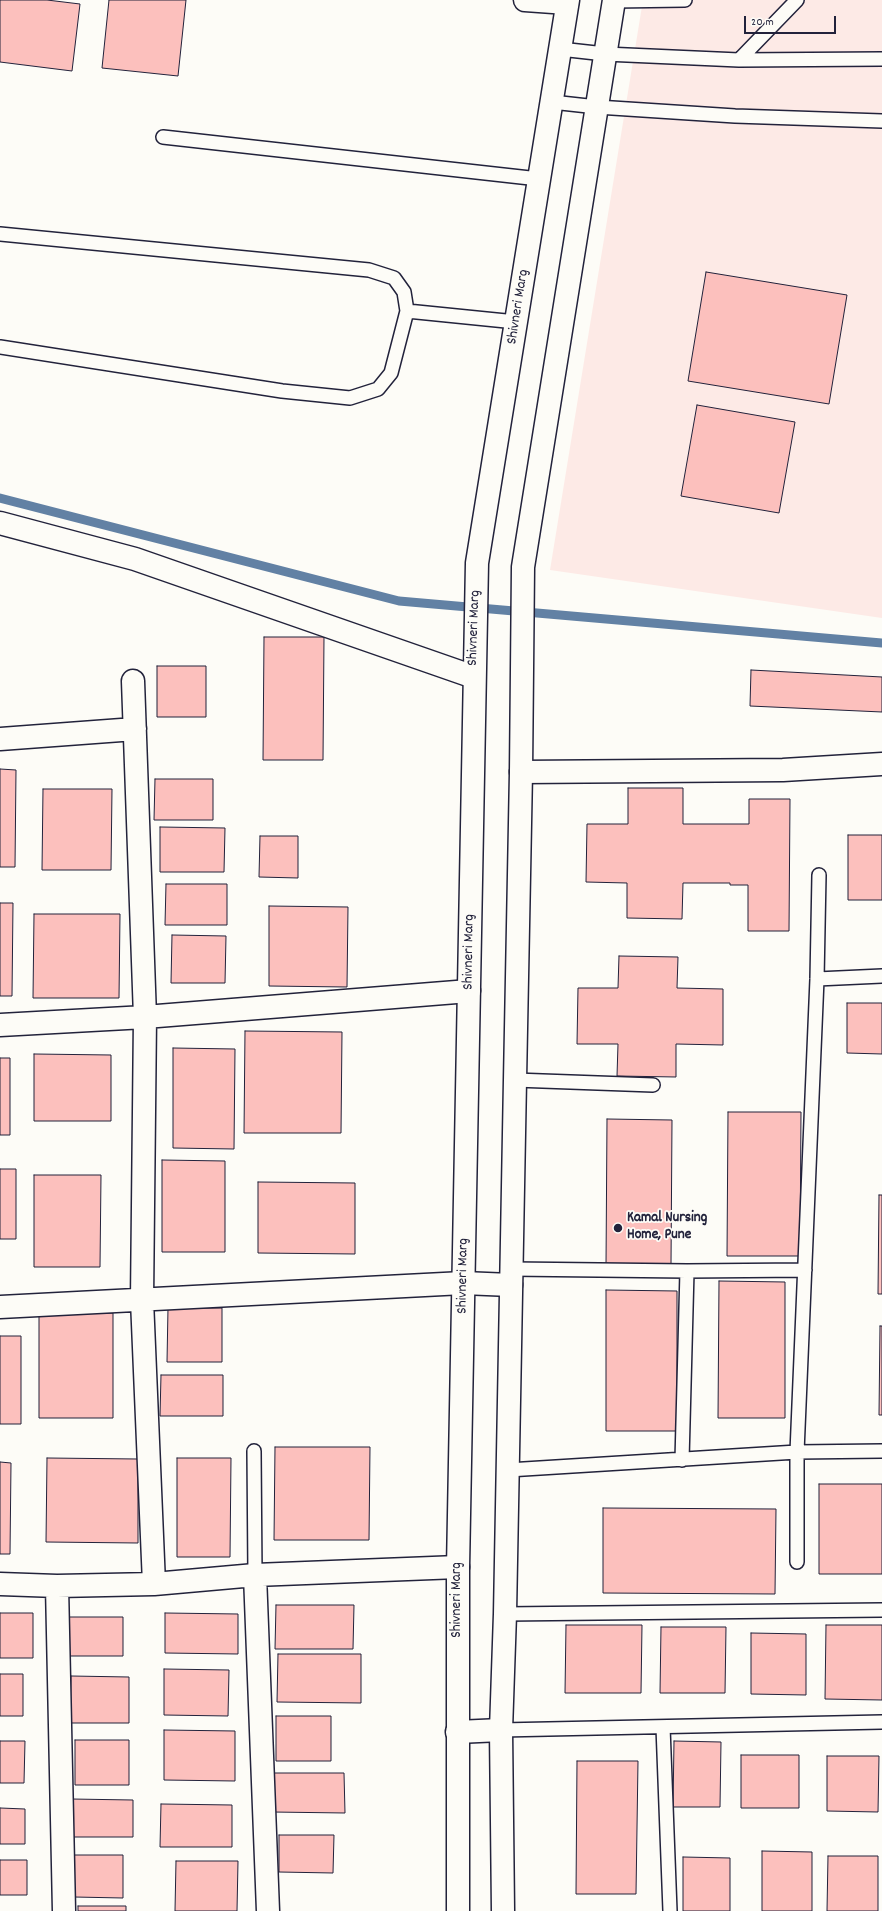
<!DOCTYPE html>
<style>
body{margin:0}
#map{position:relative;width:882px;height:1911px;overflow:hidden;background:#fdfcf7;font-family:Dekko,sans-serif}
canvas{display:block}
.scale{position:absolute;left:744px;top:16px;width:92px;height:18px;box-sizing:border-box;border:2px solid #22223b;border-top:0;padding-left:5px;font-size:12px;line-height:14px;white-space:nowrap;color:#22223b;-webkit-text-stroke:3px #fdfcf7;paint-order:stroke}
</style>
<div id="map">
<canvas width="882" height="1911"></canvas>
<div class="scale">20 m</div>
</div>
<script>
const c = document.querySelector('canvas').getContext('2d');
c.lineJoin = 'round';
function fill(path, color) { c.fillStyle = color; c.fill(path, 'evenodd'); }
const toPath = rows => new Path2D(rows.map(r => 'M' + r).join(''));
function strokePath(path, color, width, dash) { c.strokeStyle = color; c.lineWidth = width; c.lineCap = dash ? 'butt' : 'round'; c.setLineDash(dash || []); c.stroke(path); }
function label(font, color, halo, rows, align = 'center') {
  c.font = font + ' Dekko,sans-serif'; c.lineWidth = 3.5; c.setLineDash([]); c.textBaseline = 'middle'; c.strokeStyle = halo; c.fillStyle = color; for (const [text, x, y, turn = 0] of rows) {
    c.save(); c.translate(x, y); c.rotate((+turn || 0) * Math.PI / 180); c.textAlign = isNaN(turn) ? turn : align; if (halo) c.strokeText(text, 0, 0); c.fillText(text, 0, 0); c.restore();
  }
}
const built = toPath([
 [643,0,882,0,882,618,550,570]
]);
const stream = toPath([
 [0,498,399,601,882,643]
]);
const building = toPath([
 [0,0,47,0,80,4,72,71,0,62,0,0],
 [109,0,186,0,178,76,102,68,109,0],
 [706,272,847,295,829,404,688,381,706,272],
 [697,405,795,422,779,513,681,496,697,405],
 [264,637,324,637,323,760,263,760,264,637],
 [157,666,206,666,206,717,157,717,157,666],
 [751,670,882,677,882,712,750,706,751,670],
 [0,769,16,770,15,867,0,867,0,769],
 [155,779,213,779,213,820,154,820,155,779],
 [628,788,683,788,683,824,749,824,749,799,790,799,789,931,748,931,748,885,730,885,730,883,683,883,682,919,627,918,627,883,586,882,587,824,628,824,628,788],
 [43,789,112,789,111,870,42,870,43,789],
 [160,827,225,828,224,872,160,872,160,827],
 [848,835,882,835,882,900,848,900,848,835],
 [260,836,298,836,298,878,259,877,260,836],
 [166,884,227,884,227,925,165,925,166,884],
 [0,903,13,903,12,996,0,996,0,903],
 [269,906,348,907,347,987,269,986,269,906],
 [34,914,120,914,119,998,33,998,34,914],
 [172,935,226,936,225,983,171,983,172,935],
 [619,956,678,957,677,988,723,989,723,1045,676,1044,676,1077,617,1076,618,1044,577,1044,578,988,618,988,619,956],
 [847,1003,882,1003,882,1054,847,1053,847,1003],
 [245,1031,342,1032,341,1133,244,1133,245,1031],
 [173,1048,235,1049,234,1149,173,1148,173,1048],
 [34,1054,111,1055,111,1121,34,1121,34,1054],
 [0,1058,10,1058,10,1135,0,1135,0,1058],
 [728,1112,801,1112,800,1256,727,1256,728,1112],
 [607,1119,672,1120,671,1265,606,1265,607,1119],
 [162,1160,225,1161,225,1252,162,1252,162,1160],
 [0,1169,16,1169,16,1239,0,1239,0,1169],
 [34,1175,101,1175,100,1267,34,1267,34,1175],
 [258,1182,355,1183,355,1254,258,1253,258,1182],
 [879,1195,882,1195,882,1294,878,1294,879,1195],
 [719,1281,785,1282,785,1418,718,1418,719,1281],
 [606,1290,677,1291,677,1431,606,1431,606,1290],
 [168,1308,222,1308,222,1362,167,1362,168,1308],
 [39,1313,113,1313,113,1418,39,1418,39,1313],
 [880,1326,882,1326,882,1415,879,1415,880,1326],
 [0,1336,21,1336,21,1424,0,1424,0,1336],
 [161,1375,223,1375,223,1416,160,1416,161,1375],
 [275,1447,370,1447,369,1540,274,1540,275,1447],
 [47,1458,138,1459,138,1543,46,1542,47,1458],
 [177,1458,231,1458,230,1557,177,1557,177,1458],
 [0,1462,11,1463,10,1554,0,1554,0,1462],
 [819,1484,882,1484,882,1574,819,1574,819,1484],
 [603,1508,776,1509,775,1594,603,1593,603,1508],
 [276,1605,354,1605,353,1649,275,1649,276,1605],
 [0,1613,33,1613,33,1658,0,1658,0,1613],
 [165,1613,238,1614,238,1654,165,1653,165,1613],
 [69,1617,123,1617,123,1656,68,1656,69,1617],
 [566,1625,642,1625,641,1693,565,1693,566,1625],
 [826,1625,882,1625,882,1700,825,1699,826,1625],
 [661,1627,726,1627,725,1693,660,1693,661,1627],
 [751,1633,806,1634,806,1695,751,1694,751,1633],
 [278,1654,361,1654,361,1703,277,1702,278,1654],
 [164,1669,229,1670,228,1716,164,1715,164,1669],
 [0,1674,23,1674,23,1716,0,1716,0,1674],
 [71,1676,129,1677,129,1723,70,1723,71,1676],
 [276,1716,331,1716,331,1761,276,1761,276,1716],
 [164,1730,235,1731,235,1781,164,1780,164,1730],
 [75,1740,129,1740,129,1785,75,1785,75,1740],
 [0,1741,25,1741,24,1783,0,1783,0,1741],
 [674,1741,721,1742,720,1807,673,1807,674,1741],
 [741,1755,799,1755,799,1808,741,1808,741,1755],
 [827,1756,879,1756,878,1812,827,1811,827,1756],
 [577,1761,638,1761,636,1894,576,1894,577,1761],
 [272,1773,344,1773,345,1813,272,1812,272,1773],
 [71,1799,133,1800,133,1837,71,1837,71,1799],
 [161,1804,232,1805,232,1847,160,1847,161,1804],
 [0,1808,25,1809,25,1844,0,1844,0,1808],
 [279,1835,334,1835,333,1873,279,1872,279,1835],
 [762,1851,812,1852,812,1911,762,1911,762,1851],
 [74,1855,123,1855,123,1898,74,1897,74,1855],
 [828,1856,878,1856,878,1911,827,1911,828,1856],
 [683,1857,730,1858,730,1911,683,1911,683,1857],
 [0,1860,27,1860,27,1895,0,1895,0,1860],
 [176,1861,238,1861,237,1911,175,1911,176,1861],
 [78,1906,126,1906,126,1911,78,1911,78,1906]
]);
const service = toPath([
 [614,1,685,0],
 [560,49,605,54,739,60,882,59],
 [739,60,797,0],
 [552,102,597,107,735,116,882,121],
 [163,137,539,179],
 [0,234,369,270,394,278,404,292,407,311,391,373,378,389,350,398,282,391,0,347],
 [407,311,516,322],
 [817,979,882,976],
 [515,1080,653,1085],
 [511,1269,687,1271,805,1270],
 [254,1451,255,1575],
 [682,1460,687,1271],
 [508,1470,797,1452,817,979,819,875],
 [797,1562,797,1452,882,1451],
 [505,1614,882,1610],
 [663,1727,670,1911],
 [501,1730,882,1722]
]);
const minor = toPath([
 [525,0,567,3],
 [0,523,135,559,474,677],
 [133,681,145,1017,142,1300,154,1584],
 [0,739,135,729],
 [521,772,783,770,882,764],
 [0,1025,145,1017,469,991],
 [0,1307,463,1283,511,1285],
 [255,1575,268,1911],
 [0,1584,57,1586,154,1584,255,1575,458,1567],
 [57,1586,64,1911],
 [457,1732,501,1730]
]);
const secondary = toPath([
 [458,1911,458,1567,477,563,568,0],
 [503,1911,501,1730,505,1614,515,1080,521,772,523,567,614,0]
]);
const markers = [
 [618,1228,5,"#22223b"]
];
const streetNames = [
 ["Shivneri Marg",519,307,-81],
 ["Shivneri Marg",475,628,-88],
 ["Shivneri Marg",470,952,-89],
 ["Shivneri Marg",464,1276,-89],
 ["Shivneri Marg",458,1600,-90]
];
const poiNames = [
 ["Kamal Nursing",627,1219],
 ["Home, Pune",627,1236]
];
fill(built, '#fdeae6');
strokePath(stream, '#6281a4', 9);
fill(building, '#fcc0bd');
strokePath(building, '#22223b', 1);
strokePath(service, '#22223b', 16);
strokePath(minor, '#22223b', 25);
strokePath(secondary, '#22223b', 25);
strokePath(service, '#fdfcf7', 13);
strokePath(minor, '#fdfcf7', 22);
strokePath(secondary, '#fdfcf7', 22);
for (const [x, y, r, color] of markers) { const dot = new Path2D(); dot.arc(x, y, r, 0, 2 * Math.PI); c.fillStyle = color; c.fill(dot); strokePath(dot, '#fdfcf7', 1.5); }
label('15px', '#22223b', '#fdfcf7', streetNames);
label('bold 15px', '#22223b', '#fdfcf7', poiNames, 'left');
</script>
